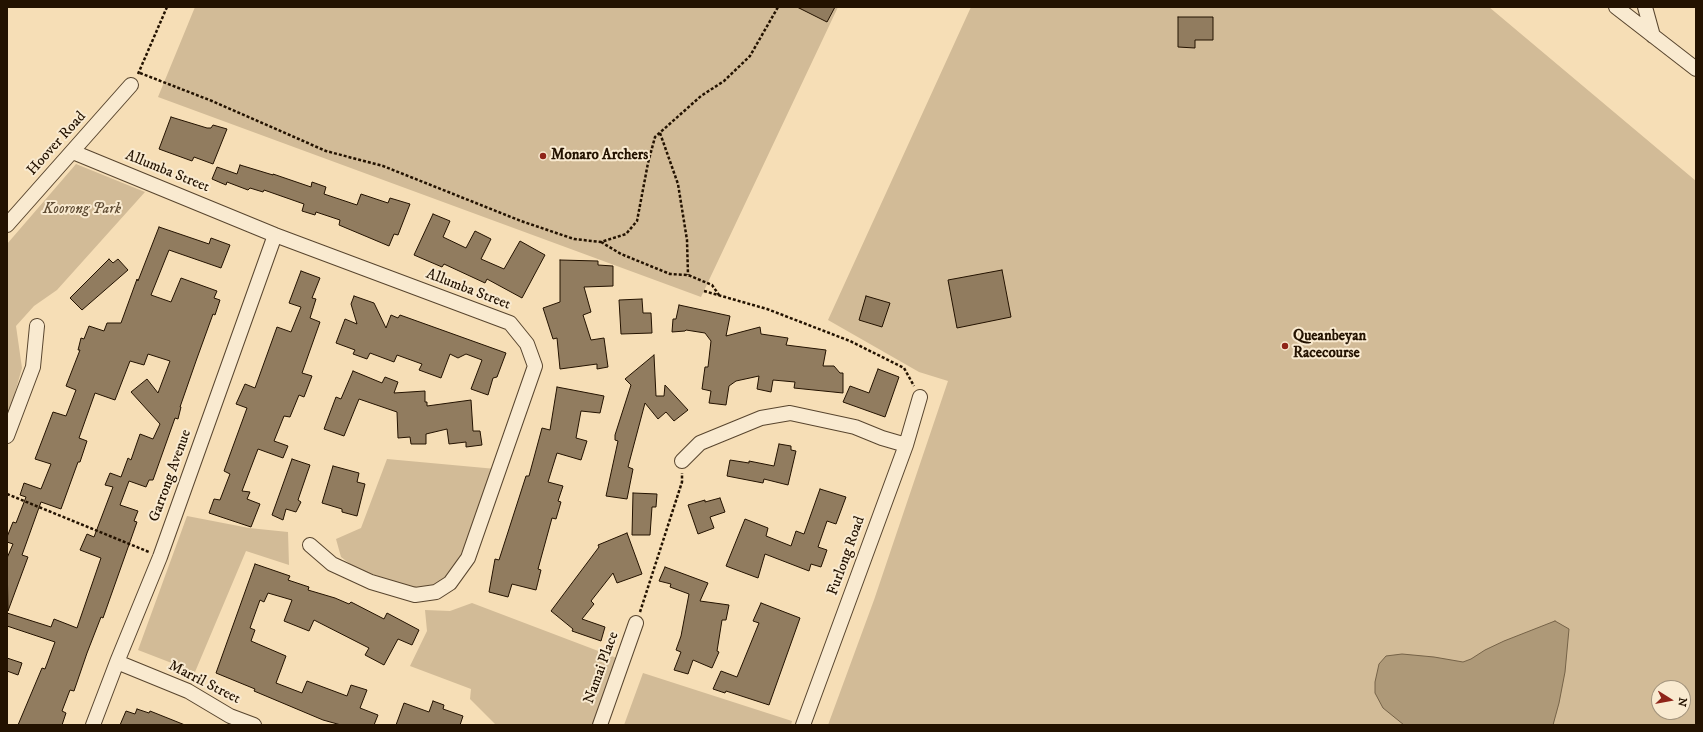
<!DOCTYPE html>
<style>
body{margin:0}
#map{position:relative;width:1703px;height:732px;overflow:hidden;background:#f6deb6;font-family:"IM FELL DW Pica",serif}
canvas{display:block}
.frame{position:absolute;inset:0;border:8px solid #231200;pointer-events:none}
.north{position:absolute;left:1651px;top:680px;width:40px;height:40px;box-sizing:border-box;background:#f9ead0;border:1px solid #a3947d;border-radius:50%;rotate:101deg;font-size:11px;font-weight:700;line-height:16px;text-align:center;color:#231200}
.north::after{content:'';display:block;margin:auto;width:14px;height:18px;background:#8f2418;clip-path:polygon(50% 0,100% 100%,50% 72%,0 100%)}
</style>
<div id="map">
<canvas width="1703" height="732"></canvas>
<div class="frame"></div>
<div class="north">N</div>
</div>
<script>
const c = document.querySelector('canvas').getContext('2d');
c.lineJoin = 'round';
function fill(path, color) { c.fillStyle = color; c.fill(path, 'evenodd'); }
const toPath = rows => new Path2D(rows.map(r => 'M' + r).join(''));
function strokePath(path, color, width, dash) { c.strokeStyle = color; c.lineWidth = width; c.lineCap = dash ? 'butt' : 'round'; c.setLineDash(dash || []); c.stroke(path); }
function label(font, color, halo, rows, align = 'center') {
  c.font = font + ' "IM FELL DW Pica",serif'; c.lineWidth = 4; c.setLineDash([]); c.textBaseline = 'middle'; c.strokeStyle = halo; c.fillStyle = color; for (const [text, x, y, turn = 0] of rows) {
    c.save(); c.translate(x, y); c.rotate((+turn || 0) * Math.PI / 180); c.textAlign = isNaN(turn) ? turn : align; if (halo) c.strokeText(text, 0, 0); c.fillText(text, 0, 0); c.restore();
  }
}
const green = toPath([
 [195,7,838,7,701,297,158,97],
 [971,7,1489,7,1696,181,1696,725,828,725,874,600,948,381,919,372,828,320],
 [1659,688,1683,688,1683,712,1659,712],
 [76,164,145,192,57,290,34,306,16,326,22,368,7,421,7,244],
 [387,459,496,469,458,561,445,579,431,586,415,588,404,586,354,567,341,557,336,539,361,528],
 [187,516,249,528,288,532,289,565,246,551,195,672,138,650],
 [472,603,622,660,599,725,496,725,470,699,471,689,410,666,427,631,425,610,450,611],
 [643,673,792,721,791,725,624,725]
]);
const water = toPath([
 [1555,621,1569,629,1565,672,1559,703,1553,725,1404,725,1383,708,1375,693,1375,682,1379,664,1386,656,1402,654,1434,657,1463,662,1471,659,1485,650,1504,641,1555,621]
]);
const building = toPath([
 [797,7,835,7,827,22,797,7],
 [1178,17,1213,17,1213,40,1195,40,1195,48,1178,47,1178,17],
 [171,117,207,128,211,128,213,125,227,129,213,164,194,157,192,161,159,149,171,117],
 [240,165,273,175,273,174,311,187,312,182,326,187,324,194,357,205,361,194,388,203,390,198,410,204,398,235,394,234,389,246,339,225,340,220,316,212,315,215,302,211,304,204,264,190,263,192,250,188,248,190,227,182,226,185,212,179,217,167,237,174,240,165],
 [433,214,450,221,443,237,466,248,475,231,491,239,481,259,504,269,520,241,545,255,522,298,487,279,485,283,444,264,442,267,414,255,433,214],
 [159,227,209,244,211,238,230,245,221,268,169,250,151,295,171,302,181,278,217,291,214,298,220,300,215,315,213,314,196,361,180,407,181,407,178,419,175,418,153,480,149,480,146,487,129,481,120,505,138,511,134,521,137,522,103,618,101,617,87,653,74,691,70,690,62,711,66,713,62,725,18,725,42,668,45,669,55,642,7,626,7,613,51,627,54,619,77,628,101,558,80,550,87,534,94,537,113,487,105,485,110,473,121,477,128,458,131,460,140,434,153,439,160,424,131,392,147,379,158,393,170,361,148,354,144,365,130,361,115,400,95,393,79,438,87,441,80,462,78,462,61,509,41,502,22,555,28,557,8,611,7,558,13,544,7,542,7,537,13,522,16,523,26,497,20,495,24,483,41,489,51,464,35,459,53,412,66,416,76,390,66,386,80,350,78,350,81,338,84,339,89,326,104,331,107,323,121,323,137,279,138,281,159,227],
 [109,259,113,263,118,259,128,270,82,310,70,298,109,259],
 [560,260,598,261,598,265,613,266,613,286,584,287,591,312,583,315,591,340,604,338,608,367,597,369,597,364,560,369,557,338,553,339,543,308,560,302,560,260],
 [1002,270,1011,317,957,328,948,280,1002,270],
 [301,271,320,278,312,298,316,299,310,318,320,322,302,373,312,376,304,397,299,395,290,417,284,416,274,441,288,446,283,458,258,449,242,491,250,492,247,499,260,504,251,527,209,513,214,499,220,500,230,474,224,471,247,408,236,404,245,384,255,388,277,327,291,332,301,307,289,303,301,271],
 [354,296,374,303,386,328,391,315,398,318,400,315,506,353,497,377,493,378,488,395,471,389,482,360,466,354,458,358,450,354,441,378,419,370,422,364,397,355,394,362,370,353,367,359,353,354,355,350,336,343,345,319,357,324,351,304,354,296],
 [866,296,890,303,882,327,859,320,866,296],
 [642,299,643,313,651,313,652,333,621,334,619,300,642,299],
 [679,305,730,316,726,336,760,327,761,334,788,338,786,345,826,350,823,366,834,366,840,373,843,373,843,393,794,388,795,382,773,380,771,392,757,389,759,376,736,381,729,386,726,405,709,403,711,391,702,389,705,367,708,367,711,341,705,333,686,330,685,331,672,332,673,319,676,319,679,305],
 [654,355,656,396,664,396,665,385,688,410,674,421,666,412,658,419,645,403,628,467,633,469,627,499,606,496,618,441,615,440,615,435,631,385,625,379,654,355],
 [878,369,899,377,885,417,843,402,850,386,869,393,878,369],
 [353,371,382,383,385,377,398,382,394,393,425,391,425,402,427,402,427,406,471,400,473,431,480,431,482,445,466,447,466,442,449,444,447,429,426,434,426,444,411,444,410,437,398,438,397,412,359,399,344,436,324,429,336,397,341,399,353,371],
 [557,387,604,396,600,413,581,411,576,438,587,441,581,460,557,453,548,482,563,486,558,501,561,502,556,519,552,518,538,569,541,570,536,590,512,584,508,597,489,592,495,559,499,560,526,476,529,476,542,428,550,430,557,387],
 [779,444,791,446,791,450,796,451,788,485,764,479,763,483,727,476,730,460,749,463,749,461,774,466,779,444],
 [292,459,310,465,298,500,301,502,296,512,286,509,283,520,272,515,292,459],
 [333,466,359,473,357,482,365,484,357,516,342,512,342,509,322,503,333,466],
 [820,489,846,497,836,524,827,521,818,547,827,550,821,567,811,564,809,571,765,554,758,578,726,566,745,519,768,528,766,536,791,546,796,531,804,534,820,489],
 [633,493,657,494,656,507,652,507,650,535,632,535,633,493],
 [720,498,725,512,710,517,714,528,698,534,688,505,705,500,705,502,720,498],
 [627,533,642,574,617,583,613,573,591,601,594,604,582,619,605,627,601,641,572,631,573,629,551,611,599,547,598,545,627,533],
 [255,564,290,576,288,580,309,587,308,590,335,598,349,604,351,602,384,619,387,613,419,630,412,645,398,639,384,665,365,655,369,648,314,620,309,631,284,621,292,600,268,593,264,602,260,600,250,628,255,630,251,641,286,656,276,683,302,693,307,681,347,696,351,685,367,690,360,708,378,715,374,725,341,725,323,720,254,691,255,689,216,673,255,564],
 [665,567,708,583,700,601,729,605,726,620,722,620,717,651,719,652,712,668,693,660,688,674,674,670,681,652,676,650,681,636,689,594,670,587,671,584,659,581,665,567],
 [761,603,800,618,769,705,726,691,725,693,713,689,721,671,737,677,759,623,753,621,761,603],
 [7,658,22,663,18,675,7,671,7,658],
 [433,701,444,705,443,709,463,716,460,725,396,725,404,703,429,712,433,701],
 [137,709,149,713,150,711,185,725,120,725,126,711,135,714,137,709]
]);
const path = toPath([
 [140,73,212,101,326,151,383,166,521,221,574,239,601,242,626,234,637,221,648,163,655,137,701,96,724,81,750,56,778,7],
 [138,74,167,7],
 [660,133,678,184,687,240,688,275],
 [601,242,621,254,670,274,688,275,712,285,719,295],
 [704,291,767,309,850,341,904,368,914,386],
 [7,494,149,552],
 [640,612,682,482,682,473]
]);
const minor = toPath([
 [1616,7,1696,69],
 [1645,7,1653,36],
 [73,152,275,235,510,323,527,344,535,366,468,558,450,583,436,592,415,595,371,582,332,564,310,545],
 [7,225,131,85],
 [7,436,33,367,37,326],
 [682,461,700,443,761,418,790,413,855,427,882,438,906,445],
 [117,662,188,691,230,716,254,725],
 [93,725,117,662,160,557,275,235],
 [600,725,636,623],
 [803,725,906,445,920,397]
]);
const markers = [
 [543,156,4,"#8f2418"],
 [1285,346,4,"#8f2418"]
];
const streetNames = [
 ["Hoover Road",57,144,-48],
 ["Allumba Street",167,172,22],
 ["Allumba Street",468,290,21],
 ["Garrong Avenue",171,476,-70],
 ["Furlong Road",847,556,-70],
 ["Namai Place",602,668,-70],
 ["Marril Street",204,683,27]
];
const poiNames = [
 ["Monaro Archers",551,156],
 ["Queanbeyan",1293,337],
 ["Racecourse",1293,354]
];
const parkNames = [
 ["Koorong Park",82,210]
];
fill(green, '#d2bb97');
fill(water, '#ae9978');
strokePath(water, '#766348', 1);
fill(building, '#917c5f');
strokePath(building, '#231200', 1);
strokePath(minor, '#58452e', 16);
strokePath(path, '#231200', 2.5, [3, 2]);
strokePath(minor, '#f9ead0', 14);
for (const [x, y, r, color] of markers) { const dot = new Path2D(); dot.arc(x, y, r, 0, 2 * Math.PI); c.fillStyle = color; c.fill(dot); strokePath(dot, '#f9ead0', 1.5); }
label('15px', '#231200', '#f9ead0', streetNames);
label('bold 15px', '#231200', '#f9ead0', poiNames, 'left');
label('italic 15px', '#604d35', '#f9ead0', parkNames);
</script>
